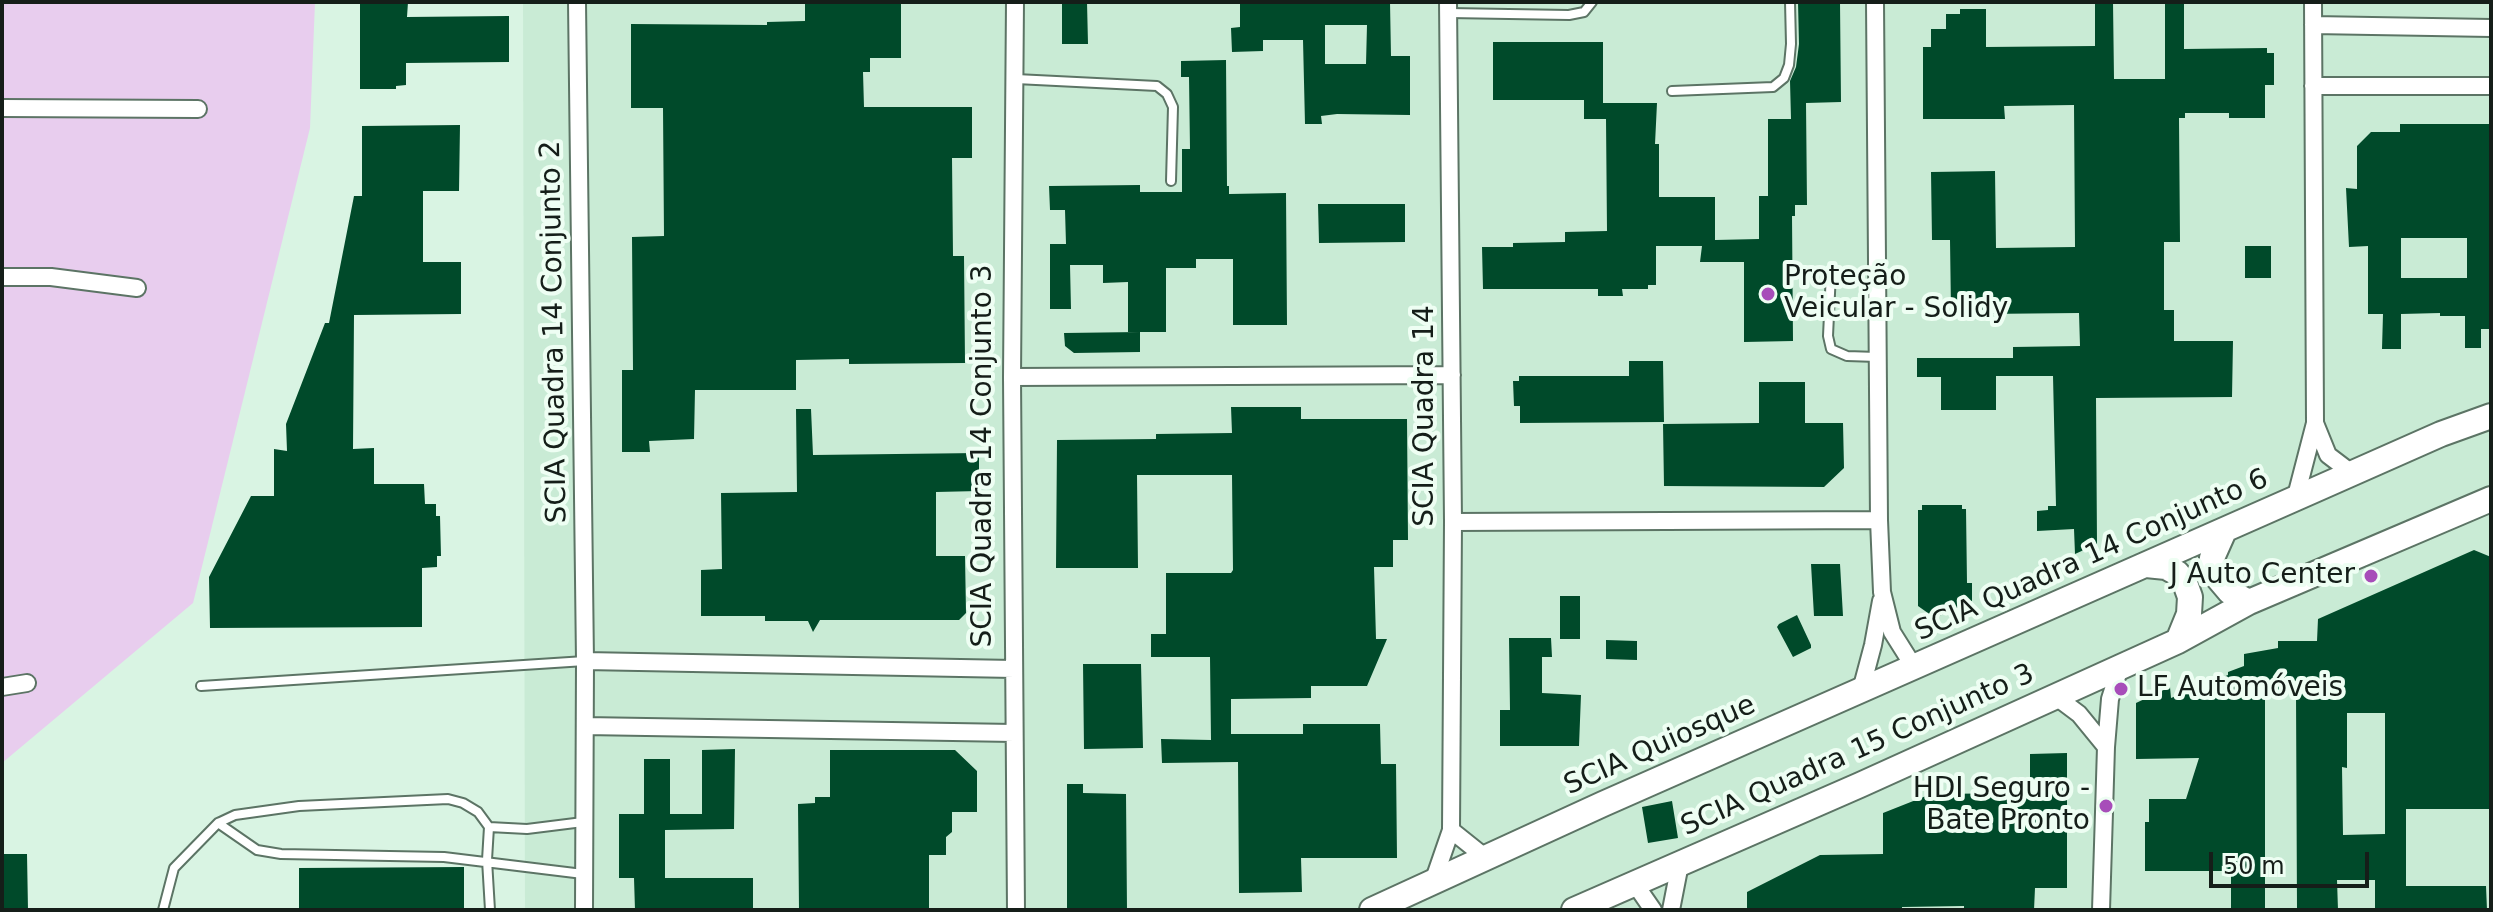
<!DOCTYPE html>
<meta charset="utf-8">
<style>
body{margin:0}
#map{position:relative;width:2493px;height:912px;overflow:hidden;background:#d9f4e3;font-family:"DejaVu Sans",sans-serif}
canvas{display:block}
.frame{position:absolute;inset:0;border:4px solid #151e19;pointer-events:none}
.scale{position:absolute;left:2209px;top:852px;width:160px;height:36px;box-sizing:border-box;border:4px solid #151e19;border-top:0;padding-left:10px;font-size:24px;line-height:28px;white-space:nowrap;color:#151e19;-webkit-text-stroke:6px #eefef3;paint-order:stroke}
</style>
<div id="map">
<canvas width="2493" height="912"></canvas>
<div class="frame"></div>
<div class="scale">50 m</div>
</div>
<script>
const c = document.querySelector('canvas').getContext('2d');
c.lineJoin = 'round';
function fill(path, color) { c.fillStyle = color; c.fill(path, 'evenodd'); }
const toPath = rows => new Path2D(rows.map(r => 'M' + r).join(''));
function strokePath(path, color, width, dash) { c.strokeStyle = color; c.lineWidth = width; c.lineCap = dash ? 'butt' : 'round'; c.setLineDash(dash || []); c.stroke(path); }
function label(font, color, halo, rows, align = 'center') {
  c.font = font + ' "DejaVu Sans",sans-serif'; c.lineWidth = 8; c.setLineDash([]); c.textBaseline = 'middle'; c.strokeStyle = halo; c.fillStyle = color; for (const [text, x, y, turn = 0] of rows) {
    c.save(); c.translate(x, y); c.rotate((+turn || 0) * Math.PI / 180); c.textAlign = isNaN(turn) ? turn : align; if (halo) c.strokeText(text, 0, 0); c.fillText(text, 0, 0); c.restore();
  }
}
const built = toPath([
 [523,2,2491,2,2491,910,525,910]
]);
const green = toPath([
 [2,2,315,2,310,128,193,603,2,763]
]);
const building = toPath([
 [360,2,408,2,407,17,509,16,509,62,406,63,406,85,396,86,396,89,360,89],
 [805,2,901,2,901,58,870,58,870,72,863,72,864,107,972,107,972,158,952,158,953,256,964,256,965,363,849,364,849,359,796,360,796,390,695,390,694,439,649,441,650,452,622,452,622,370,633,370,632,237,664,236,663,108,631,108,631,24,767,25,767,22,805,21],
 [1062,2,1087,2,1088,44,1062,44],
 [1240,2,1390,2,1391,56,1410,56,1410,115,1337,114,1321,116,1322,124,1305,124,1303,40,1263,40,1263,51,1232,52,1231,28,1240,27],
 [1325,25,1367,25,1366,64,1325,64],
 [1798,2,1840,2,1841,102,1806,103,1807,205,1795,205,1795,216,1792,216,1793,341,1744,342,1744,262,1700,262,1702,246,1656,246,1656,285,1648,285,1648,289,1622,289,1623,296,1598,296,1598,289,1483,289,1482,247,1513,247,1513,243,1565,242,1565,232,1607,231,1606,119,1584,119,1584,100,1493,100,1493,42,1603,42,1603,103,1657,103,1655,144,1659,144,1659,197,1715,197,1715,240,1759,239,1759,196,1768,196,1768,119,1791,119,1790,81,1796,67,1799,44],
 [2095,2,2113,2,2114,79,2165,79,2165,2,2184,2,2184,49,2267,48,2267,53,2274,53,2274,85,2265,85,2265,118,2229,118,2229,113,2185,113,2185,118,2179,118,2180,242,2164,242,2164,310,2174,310,2174,341,2233,341,2232,397,2096,398,2097,544,2075,554,2074,529,2037,531,2037,511,2048,510,2048,506,2056,506,2053,376,1996,376,1996,410,1941,410,1941,377,1917,377,1917,358,2013,358,2013,347,2080,346,2079,313,1983,314,1983,310,1951,311,1950,240,1932,240,1931,172,1995,171,1996,248,2075,247,2074,105,2004,106,2005,119,1923,119,1923,47,1931,47,1931,29,1946,29,1946,14,1960,14,1960,9,1986,9,1986,47,2095,46],
 [1226,60,1227,186,1229,186,1229,194,1286,193,1287,325,1233,325,1233,259,1196,259,1196,268,1166,268,1166,332,1128,332,1128,282,1103,283,1103,265,1070,265,1071,309,1050,309,1050,244,1066,244,1065,210,1050,210,1049,186,1140,185,1140,192,1182,192,1182,149,1190,149,1189,77,1181,77,1181,61],
 [2400,124,2491,124,2491,329,2481,329,2481,348,2465,348,2465,316,2440,316,2440,313,2401,314,2401,349,2382,349,2383,314,2368,314,2368,246,2349,247,2346,188,2357,189,2357,146,2371,132,2400,132],
 [2401,238,2467,238,2467,278,2401,278],
 [460,125,459,191,423,191,423,262,461,262,461,314,354,315,353,449,374,448,374,484,424,484,425,504,436,504,436,516,440,516,441,556,437,556,437,567,422,568,422,627,210,628,209,577,251,496,274,496,274,449,287,451,286,424,325,323,329,323,354,196,362,196,362,126],
 [1318,204,1405,204,1405,242,1319,243],
 [2245,246,2271,246,2271,278,2245,278],
 [1140,332,1140,352,1074,353,1065,346,1064,333],
 [1629,361,1663,361,1664,422,1520,423,1520,406,1514,406,1513,381,1519,381,1519,376,1629,376],
 [1759,382,1805,382,1805,423,1843,423,1844,468,1824,487,1664,486,1663,424,1759,423],
 [1231,407,1301,407,1301,419,1407,419,1408,540,1393,540,1393,567,1374,567,1376,639,1387,639,1367,686,1311,686,1311,698,1231,699,1231,734,1303,734,1303,724,1380,724,1381,764,1396,764,1397,858,1301,858,1302,892,1239,893,1238,762,1162,763,1161,739,1211,740,1210,657,1151,657,1151,634,1166,634,1166,573,1231,573,1233,570,1232,475,1137,475,1138,568,1056,568,1057,440,1156,439,1156,434,1232,433],
 [796,409,811,409,813,455,979,453,979,491,936,492,936,556,965,556,966,613,959,620,820,620,813,632,808,621,765,621,765,616,701,616,701,570,722,569,721,493,797,492],
 [1922,505,1962,505,1962,509,1966,509,1967,583,1972,583,1972,601,1935,618,1918,606,1918,510,1922,510],
 [2474,550,2491,557,2491,809,2406,809,2406,886,2486,886,2487,910,2375,910,2375,880,2337,880,2338,910,2297,910,2296,693,2265,693,2265,910,2231,910,2231,871,2145,871,2145,822,2149,822,2149,799,2186,799,2199,758,2136,759,2136,703,2170,687,2171,698,2228,675,2228,672,2244,666,2244,654,2278,648,2278,641,2317,641,2318,619],
 [2347,713,2385,713,2385,834,2343,835,2342,767,2347,768],
 [1811,564,1840,564,1843,616,1814,616],
 [1560,596,1580,596,1580,639,1560,639],
 [1797,615,1811,645,1811,648,1793,657,1777,627,1779,624],
 [1509,638,1551,638,1552,657,1542,657,1542,693,1581,695,1579,746,1500,746,1500,710,1510,710],
 [1606,640,1637,641,1637,660,1606,659],
 [1083,664,1141,664,1143,748,1084,749],
 [735,749,734,829,665,830,665,878,753,878,753,910,635,910,634,878,619,878,619,814,644,814,644,759,670,759,670,814,702,814,702,750],
 [830,750,955,750,977,771,977,812,952,812,952,832,946,837,946,855,929,855,929,910,799,910,798,804,815,803,815,797,830,797],
 [2067,753,2067,888,2035,888,2034,910,1964,910,1964,906,1902,907,1902,910,1747,910,1747,892,1820,855,1883,854,1883,813,1931,794,2030,793,2030,754],
 [1067,784,1083,784,1083,793,1126,794,1127,910,1067,910],
 [1672,801,1678,838,1648,843,1642,807],
 [2,854,27,854,28,910,2,910],
 [464,867,464,910,299,910,299,868]
]);
const service = toPath([
 [1449,13,1569,15,1584,12,1592,2],
 [1016,79,1157,86,1167,94,1173,107,1171,181],
 [1672,91,1773,87,1784,78,1789,65,1791,44,1790,2],
 [1831,272,1828,336,1831,349,1847,356,1877,357],
 [201,686,585,661],
 [218,823,257,850,281,854,444,857,583,874],
 [489,827,527,829,583,822],
 [163,910,174,868,218,823,235,815,299,806,448,799,463,803,478,812,489,827,487,860,490,910]
]);
const minor = toPath([
 [577,2,585,661,584,910],
 [1015,2,1012,377,1016,910],
 [1875,2,1879,520,1882,592,1892,632,1914,667],
 [2313,25,2491,28],
 [2313,86,2491,86],
 [2,108,198,109],
 [2,277,51,277,137,288],
 [1012,377,1452,375],
 [2315,423,2328,455,2353,474],
 [2295,500,2315,423,2313,2],
 [1453,522,1879,520],
 [585,661,1014,669],
 [2,687,27,683],
 [1861,690,1873,645,1881,601],
 [2055,696,2079,714,2106,747],
 [585,726,1014,733],
 [1451,830,1486,858],
 [1433,882,1451,830,1453,522,1448,2],
 [1635,884,1653,910],
 [1671,910,1680,864],
 [2101,910,2106,747,2110,699,2120,667]
]);
const secondary = toPath([
 [2224,531,2212,558,2213,572,2230,592,2249,602],
 [2146,565,2166,567,2177,573,2185,583,2190,597,2189,614,2178,641],
 [1372,910,1603,804,2319,488,2441,434,2491,416],
 [1574,910,1860,785,2178,641,2249,602,2491,499]
]);
const markers = [
 [1768,294,8,"#a74db9"],
 [2371,576,8,"#a74db9"],
 [2121,689,8,"#a74db9"],
 [2106,806,8,"#a74db9"]
];
const poiNames = [
 ["Proteção",1784,278],
 ["Veicular - Solidy",1784,310],
 ["J Auto Center",2355,576,"right"],
 ["LF Automóveis",2137,689],
 ["HDI Seguro -",2090,790,"right"],
 ["Bate Pronto",2090,822,"right"]
];
const streetNames = [
 ["SCIA Quadra 14 Conjunto 2",555,332,-91],
 ["SCIA Quadra 14",1426,416,-90],
 ["SCIA Quadra 14 Conjunto 3",984,456,-90],
 ["SCIA Quadra 14 Conjunto 6",2092,556,-24],
 ["SCIA Quiosque",1660,746,-24],
 ["SCIA Quadra 15 Conjunto 3",1858,751,-24]
];
fill(built, '#c9ebd5');
fill(green, '#e8cdee');
fill(building, '#004a2a');
strokePath(service, '#5c7465', 12);
strokePath(minor, '#5c7465', 20);
strokePath(secondary, '#5c7465', 28);
strokePath(service, '#fff', 8);
strokePath(minor, '#fff', 16);
strokePath(secondary, '#fff', 24);
for (const [x, y, r, color] of markers) { const dot = new Path2D(); dot.arc(x, y, r, 0, 2 * Math.PI); c.fillStyle = color; c.fill(dot); strokePath(dot, '#eefef3', 3); }
label('28px', '#151e19', '#eefef3', poiNames, 'left');
label('28px', '#151e19', '#eefef3', streetNames);
</script>
